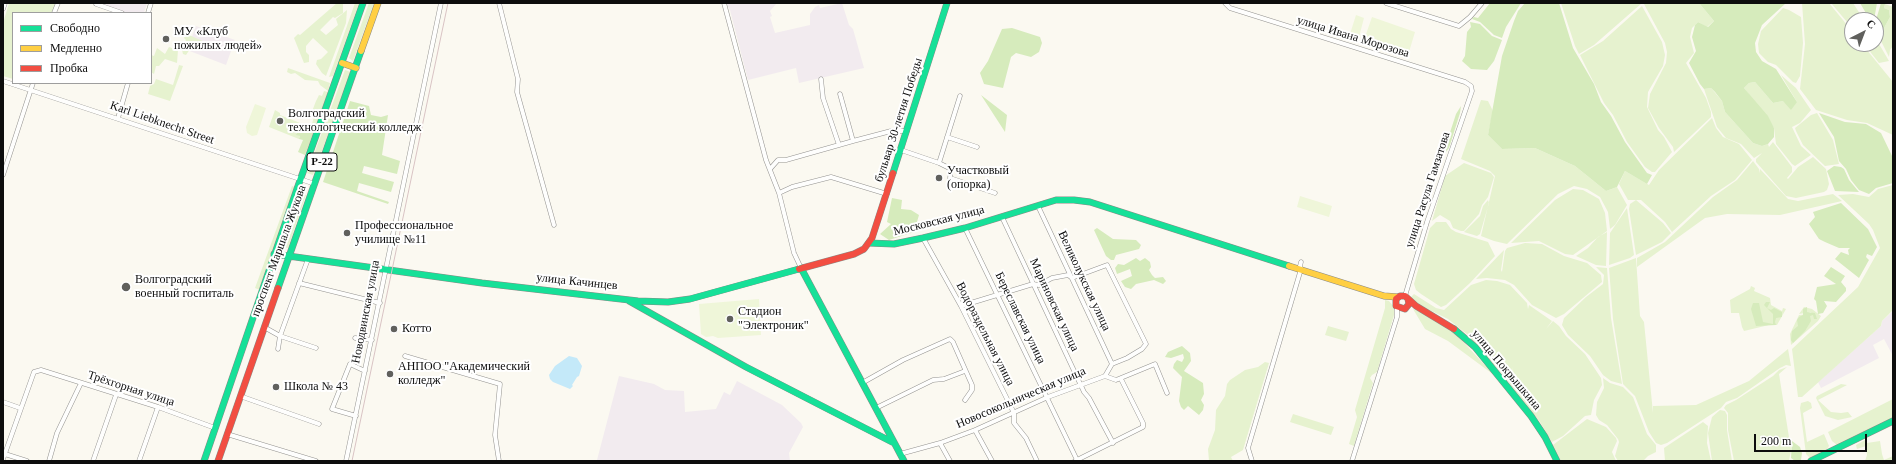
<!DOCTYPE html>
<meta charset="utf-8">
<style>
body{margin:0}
#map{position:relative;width:1896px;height:464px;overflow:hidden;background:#fbf9f1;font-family:Georgia,serif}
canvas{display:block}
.frame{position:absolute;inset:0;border:4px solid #0d0d0d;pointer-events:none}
.legend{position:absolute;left:12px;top:12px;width:140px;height:72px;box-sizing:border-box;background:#fff;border:1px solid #9e9e9e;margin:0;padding:5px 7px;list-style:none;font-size:12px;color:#0d0d0d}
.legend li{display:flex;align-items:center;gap:8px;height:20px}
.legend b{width:20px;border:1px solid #9e9e9e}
.north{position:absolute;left:1844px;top:12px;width:40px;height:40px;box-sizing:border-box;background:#fff;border:1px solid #9e9e9e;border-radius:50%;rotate:42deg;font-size:11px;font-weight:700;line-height:16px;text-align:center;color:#0d0d0d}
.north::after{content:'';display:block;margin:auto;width:14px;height:18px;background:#60605d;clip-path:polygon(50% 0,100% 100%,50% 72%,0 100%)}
.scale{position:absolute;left:1754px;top:434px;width:113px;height:18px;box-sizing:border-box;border:2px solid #0d0d0d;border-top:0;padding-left:5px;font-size:12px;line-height:14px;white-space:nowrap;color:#0d0d0d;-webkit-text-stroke:3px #fff;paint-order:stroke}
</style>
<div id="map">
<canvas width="1896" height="464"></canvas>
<div class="frame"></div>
<ul class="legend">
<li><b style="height:5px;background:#16e098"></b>Свободно</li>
<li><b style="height:5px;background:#ffcf43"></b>Медленно</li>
<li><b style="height:5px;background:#f24e42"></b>Пробка</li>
</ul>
<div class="north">С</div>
<div class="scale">200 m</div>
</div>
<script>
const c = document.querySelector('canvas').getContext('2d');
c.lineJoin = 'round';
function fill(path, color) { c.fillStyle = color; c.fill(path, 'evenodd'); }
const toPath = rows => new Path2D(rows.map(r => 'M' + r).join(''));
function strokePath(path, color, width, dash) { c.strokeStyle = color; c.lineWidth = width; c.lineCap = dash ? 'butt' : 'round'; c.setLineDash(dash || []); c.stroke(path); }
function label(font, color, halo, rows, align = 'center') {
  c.font = font + ' Georgia,serif'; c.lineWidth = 4; c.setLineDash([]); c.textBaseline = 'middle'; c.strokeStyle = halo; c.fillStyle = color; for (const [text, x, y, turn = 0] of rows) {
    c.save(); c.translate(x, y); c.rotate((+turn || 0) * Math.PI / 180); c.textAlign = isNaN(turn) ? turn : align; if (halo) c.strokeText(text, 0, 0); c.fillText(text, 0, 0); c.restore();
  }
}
const industrial = toPath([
 [103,3,147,3,144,13,127,13,102,5],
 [726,3,777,3,770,11,772,16,770,17,775,33,810,25,810,14,815,7,819,5,820,8,842,3,849,25,853,29,864,68,799,83,796,68,748,80,730,10],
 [196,26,235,40,226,65,187,50],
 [1893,311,1893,356,1884,339,1873,345,1879,358,1821,388,1818,382,1881,326,1882,321],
 [619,376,654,384,665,390,684,391,685,412,716,409,724,392,730,395,737,381,782,405,801,423,803,427,789,453,790,461,597,460]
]);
const green = toPath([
 [9,3,55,3,52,13,13,13,13,79,3,76,3,23],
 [337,3,343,4,343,13,335,18,333,17,320,30,326,35,338,25,336,19,347,10,346,23,326,76,322,73,316,64,317,60,321,59,328,52,313,38,306,46,306,52,309,55,309,62,304,63,294,38,298,34,300,35],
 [355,3,359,3,333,76,329,77],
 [369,3,374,3,353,61,349,58],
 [1561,3,1642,3,1594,45,1579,54,1575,46],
 [1645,3,1699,3,1714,21,1707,27,1698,22,1692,28,1690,37,1694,53,1686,63,1706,98,1711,112,1711,117,1674,152,1673,147,1659,128,1648,108,1650,94,1666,63,1667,52,1665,43,1644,4],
 [1802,3,1829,3,1852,31,1852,44,1862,44,1893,82,1893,135,1867,123,1847,120,1816,110,1800,89,1805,44],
 [1831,3,1853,3,1864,20,1852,20,1852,28],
 [1885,4,1893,7,1893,46,1890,50,1889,57,1881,41,1884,28,1890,17,1889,10,1884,8],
 [1642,6,1662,42,1665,55,1663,66,1648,92,1647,107,1658,130,1664,137,1672,152,1655,172,1652,172,1645,167,1627,142,1613,115,1604,103,1580,55,1603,41],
 [1783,8,1789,10,1801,17,1803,43,1800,76,1796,83,1793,82,1776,65,1768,62,1759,53,1758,44,1761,31],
 [188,30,190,31,189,35,205,42,204,47,192,46,186,55,183,54,182,50,186,40,184,38],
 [1876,39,1882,49,1889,61,1879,63,1864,44,1876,44],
 [169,47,178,50,177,63,165,59,159,66,156,66,154,74,151,72,151,55,154,56,157,48,165,54],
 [179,65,183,66,170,101,148,94,150,86,154,84,156,79,173,85],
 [288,68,330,83,328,91,320,85,318,81,305,80,295,73,291,74,287,72],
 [345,70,351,72,313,175,307,173],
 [1781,75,1796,88,1811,110,1800,123,1792,127,1801,146,1811,155,1795,166,1792,164,1776,144,1774,128,1744,88,1749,83,1755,82,1773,103,1783,101,1797,102],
 [1711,88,1722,101,1725,112,1753,143,1762,146,1768,144,1769,147,1773,142,1792,167,1792,172,1787,178,1788,179,1798,167,1813,157,1826,169,1829,184,1827,190,1824,192,1796,198,1786,196,1756,162,1756,159,1762,153,1754,158,1741,144,1726,138,1717,127,1704,89],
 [324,91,328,92,316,127,312,124,314,116,311,114,316,101,319,95,322,96],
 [1481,100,1488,101,1493,111,1488,135,1502,149,1535,148,1575,166,1606,191,1617,187,1627,205,1615,225,1610,229,1608,212,1600,197,1587,189,1574,186,1558,194,1507,244,1494,241,1481,236,1495,176,1490,171,1461,159],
 [275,110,280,113,280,115,300,123,296,134,300,136,299,139,269,127],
 [1817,113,1833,140,1839,164,1825,166,1803,145,1796,131,1795,128,1811,115],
 [1712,118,1716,128,1723,137,1739,144,1752,160,1735,180,1711,196,1672,232,1665,222,1641,200,1628,200,1619,184,1625,171,1649,185,1659,170],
 [1753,161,1759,169,1759,173,1760,169,1788,199,1798,201,1833,194,1842,201,1780,215,1727,214,1705,218,1637,267,1637,258,1665,242,1713,197,1737,180],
 [1464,163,1491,173,1494,177,1488,197,1482,205,1479,214,1464,231,1461,231,1453,228,1450,221,1440,215,1432,221,1445,176],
 [1893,185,1893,310,1882,321,1881,326,1802,397,1798,397,1792,349,1858,287,1880,248,1873,230,1869,224,1838,195,1853,194,1869,197,1878,189],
 [292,186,295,187,260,290,255,288],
 [1573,189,1583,190,1599,199,1605,213,1607,231,1573,255,1565,254,1539,241,1511,243,1555,200],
 [300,193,306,195,288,248,282,247],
 [1488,200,1489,203,1480,234,1477,236,1464,232,1480,216,1483,206],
 [1636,200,1663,223,1671,233,1662,242,1636,255,1629,209,1630,204],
 [1627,208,1634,255,1630,258,1609,265,1610,233],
 [1436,222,1446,222,1451,229,1456,232,1488,242,1495,256,1470,283,1446,305,1441,307,1421,294,1416,290,1414,284,1430,228],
 [1607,232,1606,266,1596,265,1576,256,1588,248,1598,237],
 [1525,243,1542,244,1564,256,1587,263,1601,275,1602,282,1564,314,1556,318,1532,305,1514,285,1505,280,1503,275,1505,280,1487,278,1476,279,1504,250,1501,270,1502,272,1505,251,1507,248],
 [1636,258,1640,316,1644,322,1653,413,1653,406,1696,405,1749,381,1788,349,1791,366,1786,365,1780,368,1737,398,1726,402,1721,408,1667,443,1661,445,1656,443,1649,432,1635,396,1623,384,1613,319,1609,268],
 [1596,267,1607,268,1611,318,1622,384,1611,381,1603,375,1590,356,1568,335,1562,325,1564,318,1586,297,1603,284,1604,275],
 [1486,280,1497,281,1510,285,1527,303,1528,309,1529,305,1552,321,1546,329,1553,321,1559,326,1566,336,1585,354,1601,378,1602,385,1594,400,1591,415,1585,416,1563,436,1552,442,1540,422,1509,383,1511,378,1513,367,1509,382,1468,335,1448,319,1415,303,1410,298,1414,294,1436,308,1444,310,1471,285],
 [1751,286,1755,288,1754,291,1770,298,1771,305,1782,311,1783,308,1786,309,1777,325,1769,325,1744,331,1742,327,1739,313,1731,313,1730,300,1750,289],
 [1385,300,1389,301,1394,307,1394,315,1377,372,1372,375,1370,378,1373,383,1354,446,1349,444,1357,417,1355,410,1385,308],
 [1804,307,1812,309,1821,316,1818,321,1791,345,1790,334,1799,315,1812,314,1811,312,1799,314],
 [1413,309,1430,316,1456,334,1494,375,1448,341,1425,329],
 [1328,326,1349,332,1346,341,1325,335],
 [1265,362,1269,363,1243,450,1231,457,1233,461,1209,461,1208,449,1215,430,1216,410,1225,396,1227,384,1230,380,1245,370,1258,367],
 [1787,367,1779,374,1791,450,1789,461,1734,461,1728,430,1728,413,1724,408,1726,405,1736,400,1773,376,1779,370],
 [1603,378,1610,383,1623,387,1633,397,1647,434,1656,445,1656,452,1648,456,1643,461,1618,461,1615,456,1619,442,1618,439,1607,425,1599,420,1596,415,1597,402,1604,388],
 [1841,384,1847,385,1818,400,1831,412,1841,413,1848,412,1852,417,1838,420,1825,416,1816,398,1817,396],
 [1893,399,1893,418,1842,443,1837,445,1832,441,1828,432],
 [1808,401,1811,403,1812,408,1803,413,1807,442,1824,434,1829,446,1827,449,1810,458,1806,454,1800,408,1801,403],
 [1720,410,1725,411,1727,415,1727,430,1732,461,1712,461,1708,433,1712,417],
 [1293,414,1334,427,1331,435,1290,422],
 [1587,419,1606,427,1616,438,1617,441,1612,452,1616,461,1561,461,1553,445],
 [1703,422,1708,426,1707,443,1711,461,1665,461,1664,448],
 [1865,440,1867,443,1880,441,1882,454,1884,460,1893,456,1893,461,1865,461,1867,455,1866,446,1857,449,1856,445]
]);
const forest = toPath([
 [1490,3,1521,3,1506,27,1502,38,1494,35,1480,22,1472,19,1474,17,1478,18],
 [1525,3,1559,3,1573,48,1594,84,1601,102,1611,116,1625,142,1647,173,1652,175,1647,184,1625,171,1617,187,1606,191,1575,166,1535,148,1502,149,1488,135,1502,56,1514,21,1518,11],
 [1699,3,1786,3,1762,25,1755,43,1756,52,1762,61,1776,69,1797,102,1791,110,1783,101,1773,103,1755,82,1749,83,1744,88,1768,116,1774,128,1774,137,1768,144,1762,146,1753,143,1725,112,1722,101,1715,92,1711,88,1704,89,1700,84,1689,63,1696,51,1692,37,1695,25,1698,22,1708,27,1714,21],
 [1860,3,1877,3,1874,20,1870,20],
 [1881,3,1885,4,1884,8,1889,10,1890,17,1884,28,1881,41,1876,31,1876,20],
 [1470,22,1480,24,1492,36,1502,40,1494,61,1487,70,1471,69,1462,61,1465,56,1467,32,1471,27],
 [1012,28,1040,37,1042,43,1039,52,1031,57,1016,53,1011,57,1003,88,984,84,980,73,988,61,1002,29],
 [981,95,1007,115,1005,132],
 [350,101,369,106,371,115,381,117,388,115,382,155,400,161,397,174,364,166,362,173,394,182,391,192,359,183,357,191,389,202,388,204,323,182],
 [1461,106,1460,113,1449,148,1442,157,1456,114],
 [1819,113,1845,122,1866,124,1881,133,1893,158,1893,183,1876,188,1869,194,1859,190,1851,180,1846,169,1839,161,1834,137],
 [300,123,310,127,314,131,305,155,298,152,303,140,299,139,300,136,296,135],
 [1834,166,1841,167,1844,169,1849,180,1859,192,1835,191,1827,171],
 [892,198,902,200,901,209,911,210,919,215,914,232,889,240,880,234,891,224,887,222],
 [1841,203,1868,229,1877,247,1872,256,1867,254,1866,257,1869,260,1859,278,1835,259,1841,252,1849,255,1848,250,1850,248,1839,248,1825,242,1819,239,1809,224,1815,217,1813,212],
 [1097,228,1113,239,1136,240,1141,245,1139,249,1116,255,1114,260,1111,260,1106,256,1094,230],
 [1136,258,1140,261,1145,258,1150,262,1151,267,1149,270,1152,275,1155,278,1163,277,1166,281,1163,284,1154,280,1136,284,1131,289,1125,287,1121,281,1132,276,1130,269,1117,274,1115,268,1118,264,1124,265],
 [1831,267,1845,276,1841,282,1846,288,1846,291,1836,302,1824,301,1827,306,1823,313,1818,314,1816,301,1814,299,1817,287,1836,284,1824,276],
 [1766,302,1770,302,1767,308,1771,310,1774,308,1782,312,1782,317,1776,318,1775,322,1776,325,1756,326,1751,309,1753,303,1759,303,1763,322,1773,324,1773,314,1764,305],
 [1807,307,1807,312,1815,313,1817,319,1814,319,1813,315,1810,316,1811,321,1805,331,1793,343,1791,340,1792,331,1798,326,1797,320,1799,317,1803,315,1803,309],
 [1182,346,1190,353,1191,361,1184,371,1203,383,1204,394,1201,400,1204,405,1203,410,1199,415,1188,406,1184,410,1181,407,1179,401,1182,377,1173,368,1174,364,1177,360,1182,362,1184,358,1183,354,1171,358,1165,357,1168,352],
 [1792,441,1800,447,1802,453,1801,460,1795,461,1791,458]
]);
const pitch = toPath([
 [1356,15,1364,18,1359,37,1350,34],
 [1372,17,1415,32,1409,52,1365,37],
 [255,104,266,108,257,135,252,136,247,133,246,127],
 [1300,196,1332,206,1329,217,1297,207],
 [759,299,761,335,718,338,713,336,706,337,701,334,699,304]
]);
const water = toPath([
 [569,356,577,358,582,366,579,376,577,377,572,385,573,386,570,389,553,382,550,379,549,375,555,366]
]);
const street = toPath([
 [499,3,518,79,517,92,554,225],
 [724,3,766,160,779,193,794,253,801,268],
 [1225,3,1230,8,1465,82,1471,86,1472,91,1427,222,1405,296],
 [1386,3,1459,26,1470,17,1482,3],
 [96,4,122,13],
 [3,9,5,3],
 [54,13,58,3],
 [148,13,151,3],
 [3,81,315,184],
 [840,94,853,141,891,131,907,131],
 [118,118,128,83],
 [947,137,977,147],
 [839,145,853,141],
 [901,150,939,163,960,96],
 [939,163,951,169,950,178,995,193],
 [770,169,778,160,786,160,839,145,823,98,821,79],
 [3,175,33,83],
 [779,193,792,187,831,177,887,194],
 [1038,206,1112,364],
 [1002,217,1084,392,1089,398,1113,443],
 [965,228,1077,460],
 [923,238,961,306,1014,413,1014,423,1026,438,1037,461],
 [299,283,380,303],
 [264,327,280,336,316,348],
 [355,338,372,340],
 [278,349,280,336,308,259],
 [405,356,500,384,495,435,499,461],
 [1105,376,1116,380,1155,364,1167,393],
 [862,383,903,360,950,339,953,342,972,385,972,390,965,400],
 [240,396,319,424],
 [3,402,20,408],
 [876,408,933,380,944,379,965,371],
 [356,416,332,409,350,364,365,371],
 [975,430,992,461],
 [227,434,316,461],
 [940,443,950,461],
 [5,454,27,461],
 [900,454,940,443,975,430,1048,397,1105,376,1112,364,1127,358,1142,349,1146,344,1107,265,1072,278,1068,275,1052,278,1039,285,1033,284,961,306],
 [3,459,34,372,41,370,158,407,215,428],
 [49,461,57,433,81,383],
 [93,461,116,395],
 [139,461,158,407],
 [346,461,441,3],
 [1075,461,1143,427,1143,423,1121,379],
 [1252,461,1248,448,1301,269,1300,266,1301,262],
 [1352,461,1397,317,1397,307]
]);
const fast = toPath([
 [893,173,947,3],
 [869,243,894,244,923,238,965,228,1056,200,1074,200,1090,202,1289,266],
 [274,254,482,283,638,301,668,302,690,299,799,269],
 [801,268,904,461],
 [278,288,361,51],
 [629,301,746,367,892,442],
 [1454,329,1475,347,1531,416,1545,437,1557,461],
 [204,461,297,189,363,3],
 [1811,461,1893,421]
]);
const slow = toPath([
 [361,51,378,3],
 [342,63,356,68],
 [1289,266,1384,296,1398,297]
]);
const jam = toPath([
 [799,269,854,254,864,249,872,238,893,173],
 [1408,299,1409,304,1405,309,1396,306,1396,299,1400,296,1405,296,1416,306,1454,329],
 [218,461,278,288]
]);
const tram = toPath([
 [352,461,448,3]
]);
const markers = [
 [166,39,4,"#60605d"],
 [280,121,4,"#60605d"],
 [939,178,4,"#60605d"],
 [347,233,4,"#60605d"],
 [126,287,5,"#60605d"],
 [730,319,4,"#60605d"],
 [394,329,4,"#60605d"],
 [390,374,4,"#60605d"],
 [276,387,4,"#60605d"]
];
const shields = [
 [322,162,30]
];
const shieldNames = [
 ["Р-22",322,162]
];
const poiNames = [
 ["МУ «Клуб",174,32],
 ["пожилых людей»",174,46],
 ["Волгоградский",288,114],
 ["технологический колледж",288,128],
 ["Участковый",947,171],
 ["(опорка)",947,185],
 ["Профессиональное",355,226],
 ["училище №11",355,240],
 ["Волгоградский",135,280],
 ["военный госпиталь",135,294],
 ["Стадион",738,312],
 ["\"Электроник\"",738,326],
 ["Котто",402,329],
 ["АНПОО \"Академический",398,367],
 ["колледж\"",398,381],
 ["Школа № 43",284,387]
];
const streetNames = [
 ["улица Ивана Морозова",1353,37,17],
 ["бульвар 30-летия Победы",899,120,-72],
 ["Karl Liebknecht Street",162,123,19],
 ["улица Расула Гамзатова",1428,190,-72],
 ["Московская улица",939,221,-14],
 ["проспект Маршала Жукова",279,251,-70],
 ["Великолукская улица",1084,281,65],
 ["улица Качинцев",577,282,6],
 ["Мариновская улица",1054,305,65],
 ["Новодвинская улица",366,312,-79],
 ["Береславская улица",1020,318,64],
 ["Водораздельная улица",985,334,63],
 ["улица Покрышкина",1506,370,50],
 ["Трёхгорная улица",131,389,18],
 ["Новосокольническая улица",1021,398,-23]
];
fill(industrial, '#f2ebef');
fill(green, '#e6f2cf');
fill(forest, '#d6ebbc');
fill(pitch, '#eff6d9');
fill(water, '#c4e9f9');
strokePath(street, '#949390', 5);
strokePath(fast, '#8b8a86', 7);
strokePath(slow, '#8b8a86', 7);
strokePath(jam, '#8b8a86', 7);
strokePath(street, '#fefefd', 4);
strokePath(fast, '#16e098', 6);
strokePath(slow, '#ffcf43', 6);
strokePath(jam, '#f24e42', 6);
strokePath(tram, '#d9c3c4', 1);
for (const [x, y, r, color] of markers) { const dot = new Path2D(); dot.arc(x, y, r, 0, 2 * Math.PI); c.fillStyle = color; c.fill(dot); strokePath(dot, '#fff', 1.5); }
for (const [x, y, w] of shields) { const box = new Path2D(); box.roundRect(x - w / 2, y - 9, w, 18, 3); c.fillStyle = '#fff'; c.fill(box); strokePath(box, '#0d0d0d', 1); }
label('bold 11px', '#0d0d0d', null, shieldNames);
label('12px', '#0d0d0d', '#fff', poiNames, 'left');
label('12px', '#0d0d0d', '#fff', streetNames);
</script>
